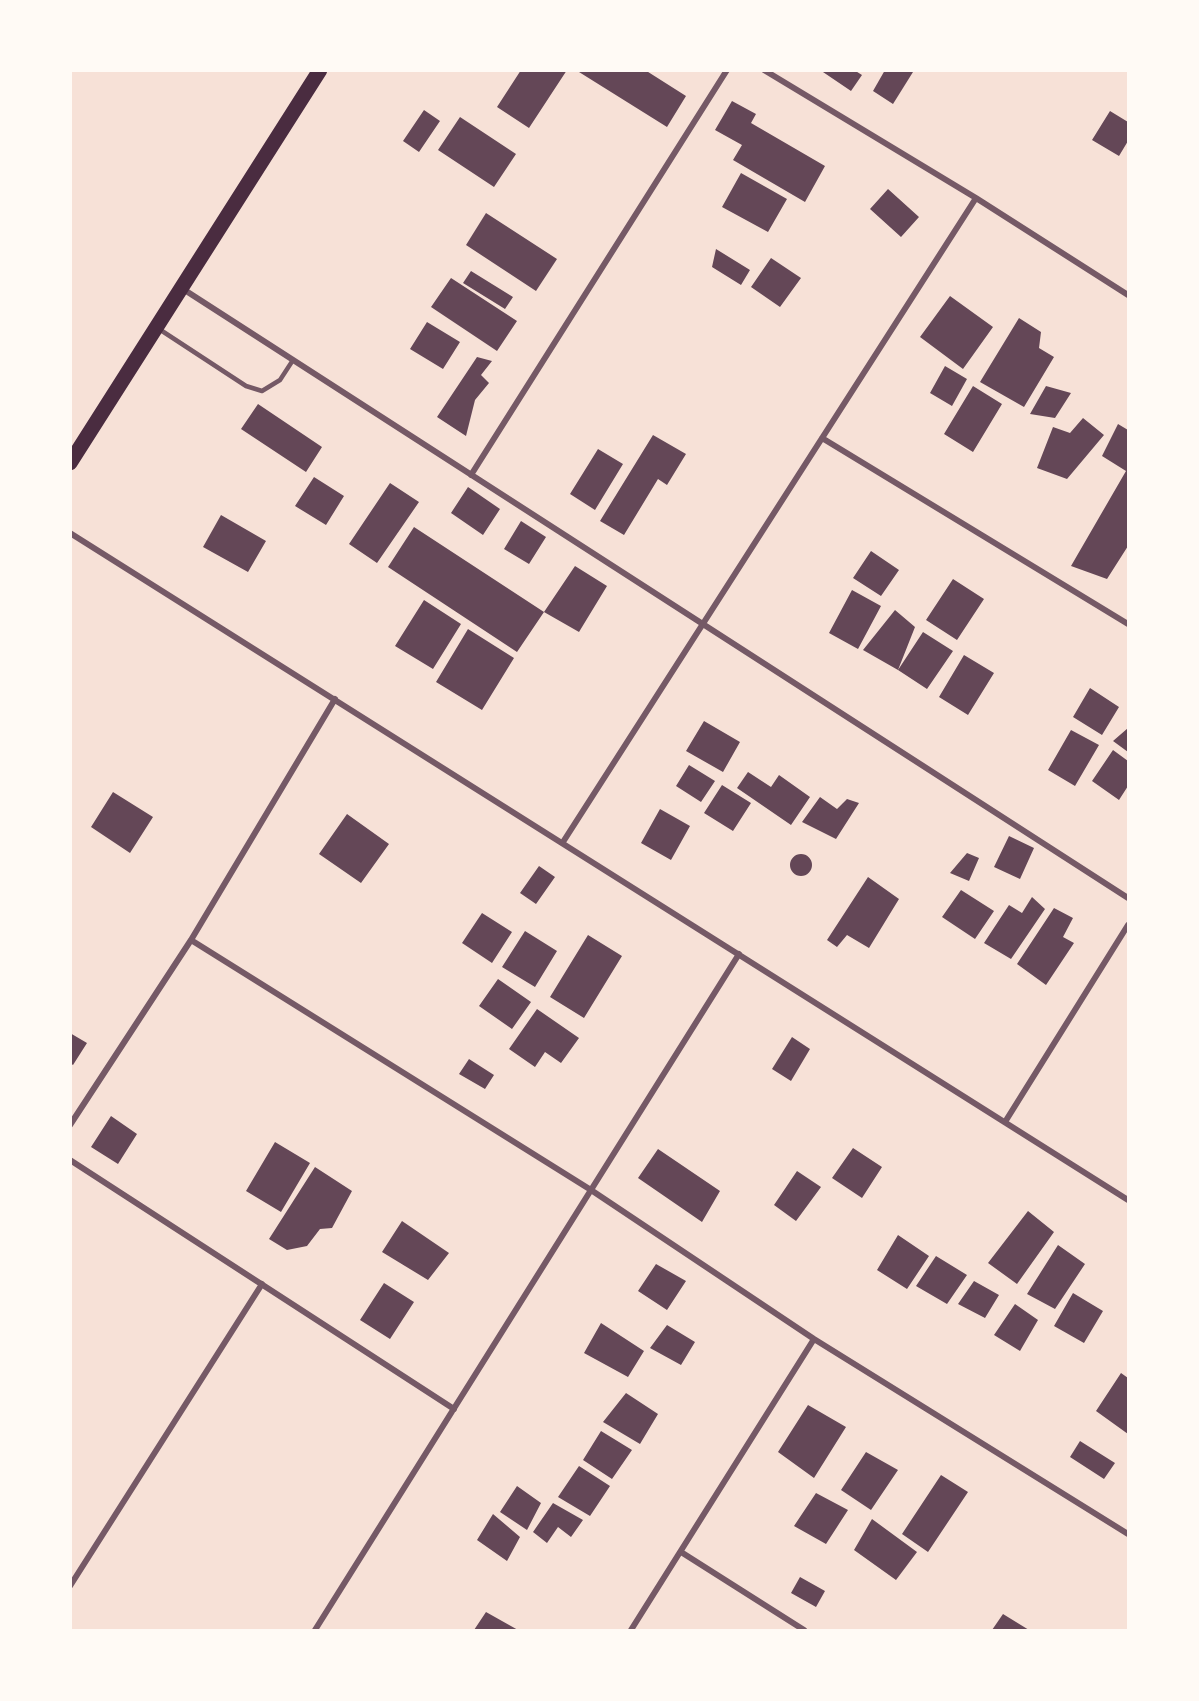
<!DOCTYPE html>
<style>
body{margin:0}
#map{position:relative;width:1199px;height:1701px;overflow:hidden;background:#f7e1d7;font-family:"Public Sans",sans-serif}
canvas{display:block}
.frame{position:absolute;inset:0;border:72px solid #fffaf5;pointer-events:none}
</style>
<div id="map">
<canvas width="1199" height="1701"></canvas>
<div class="frame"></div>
</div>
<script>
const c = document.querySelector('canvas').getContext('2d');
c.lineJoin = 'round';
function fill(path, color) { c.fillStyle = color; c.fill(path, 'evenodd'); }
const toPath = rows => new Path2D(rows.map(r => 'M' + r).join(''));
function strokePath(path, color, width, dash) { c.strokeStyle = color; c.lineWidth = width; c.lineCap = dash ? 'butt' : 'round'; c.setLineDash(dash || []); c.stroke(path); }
const building = toPath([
 [521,70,567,70,529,128,497,107],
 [580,70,645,70,686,96,667,127,579,72],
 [820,70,854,70,862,75,851,91],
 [885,70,910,70,913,72,893,104,873,91],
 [732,101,756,114,751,123,825,166,805,202,733,160,742,145,715,130],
 [424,110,440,121,419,152,403,141],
 [1110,111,1128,122,1128,141,1119,156,1092,140],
 [460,117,516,154,494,187,438,150],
 [741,173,787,199,768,232,722,207],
 [888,189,919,217,901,237,870,209],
 [486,213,557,259,536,291,466,245],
 [716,249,750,270,741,285,712,267],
 [771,258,801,278,780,307,751,287],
 [471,271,513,297,505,309,463,283],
 [451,278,517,321,497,351,431,307],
 [950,296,993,327,963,369,920,337],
 [1019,318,1041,332,1039,348,1054,357,1024,407,980,382],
 [427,322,460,342,443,369,410,349],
 [477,357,492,361,481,375,489,383,475,400,466,436,437,417],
 [945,366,967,379,952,406,930,393],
 [973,386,1002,404,973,452,944,434],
 [1046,386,1071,393,1055,418,1030,414],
 [258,404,322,447,306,472,241,429],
 [1083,418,1104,435,1067,479,1037,468,1053,427,1070,433],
 [1118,424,1128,430,1128,546,1107,579,1071,566,1126,471,1102,456],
 [653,435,686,454,667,485,658,479,624,535,600,521],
 [598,449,623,464,595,510,570,494],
 [314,477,344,496,326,525,295,506],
 [390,483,419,502,377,563,349,544],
 [468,487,500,509,483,535,451,513],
 [221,515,266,541,248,572,203,547],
 [521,521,546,537,529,564,504,549],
 [414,527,544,612,517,652,388,567],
 [871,551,899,570,881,596,853,578],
 [575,566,607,586,579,632,544,612],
 [953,579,984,599,957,640,926,620],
 [852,590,881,606,858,649,829,633],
 [424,600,461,624,433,669,395,646],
 [895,610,915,627,898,670,923,632,953,651,927,689,898,670,863,650],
 [468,629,514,658,482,710,436,682],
 [964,655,994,673,968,715,939,697],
 [1090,688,1119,707,1102,735,1073,717],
 [704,721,740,742,723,772,686,751],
 [1128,728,1128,752,1113,741],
 [1071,730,1099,745,1075,786,1048,770],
 [1113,750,1128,761,1128,786,1119,800,1092,781],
 [689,765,715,781,701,802,676,786],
 [748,772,771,787,779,775,810,797,791,825,737,788],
 [722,785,751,803,733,831,704,813],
 [113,792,153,817,130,853,91,827],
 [820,797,837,809,847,799,859,803,836,839,802,822],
 [660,809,690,826,671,860,641,843],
 [347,814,389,844,361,883,319,854],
 [1009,836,1034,848,1020,879,994,867],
 [967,853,979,858,969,881,950,873],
 '790 865a11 11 0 1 1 22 0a11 11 0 1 1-22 0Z',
 [539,866,555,877,536,904,520,893],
 [868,877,899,899,869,948,847,935,837,947,827,940],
 [961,890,994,911,975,939,942,917],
 [1032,897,1045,909,1011,959,984,943,1009,905,1022,913],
 [1054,908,1073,918,1063,937,1074,943,1046,985,1017,964],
 [482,913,512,932,492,963,462,943],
 [525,931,557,951,535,987,502,967],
 [588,935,622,956,584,1018,550,997],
 [498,979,531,1002,512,1029,479,1006],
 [537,1009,579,1038,561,1063,545,1052,535,1067,509,1049],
 [70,1033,87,1043,73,1065,70,1063],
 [792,1037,810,1049,791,1081,772,1069],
 [469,1059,494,1075,485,1089,459,1074],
 [111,1116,137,1134,118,1164,91,1147],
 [275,1142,310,1163,281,1212,246,1191],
 [853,1148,882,1167,862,1198,832,1178],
 [658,1149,720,1191,702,1222,638,1178],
 [315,1167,352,1191,332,1228,320,1229,307,1246,287,1250,269,1239],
 [797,1171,821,1187,796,1221,774,1205],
 [1028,1211,1054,1232,1017,1284,988,1263],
 [402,1221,449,1253,428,1280,382,1252],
 [898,1235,929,1256,907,1289,877,1270],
 [1058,1245,1085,1264,1055,1309,1027,1294],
 [936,1256,967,1275,947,1304,916,1286],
 [656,1264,686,1281,667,1310,638,1291],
 [974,1281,999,1295,985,1318,958,1304],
 [384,1283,414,1302,390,1339,360,1320],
 [1073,1293,1103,1311,1084,1343,1054,1326],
 [1015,1304,1038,1320,1020,1351,994,1335],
 [601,1323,644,1351,628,1377,584,1353],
 [667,1325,695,1342,681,1365,650,1348],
 [1121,1373,1128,1378,1128,1434,1096,1411],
 [626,1393,658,1414,640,1444,603,1422],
 [808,1405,846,1427,814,1478,778,1452],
 [601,1431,632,1450,612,1479,583,1460],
 [1080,1441,1115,1463,1104,1479,1070,1457],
 [866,1452,898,1470,871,1510,841,1490],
 [579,1466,610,1486,590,1516,558,1497],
 [941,1475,968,1492,928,1552,902,1534],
 [517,1486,541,1503,527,1530,500,1512],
 [816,1493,848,1510,826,1544,794,1526],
 [553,1503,583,1520,571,1537,558,1527,547,1543,533,1532],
 [493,1514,520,1537,507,1561,477,1540],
 [872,1519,917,1552,896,1580,854,1550],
 [800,1577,825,1591,816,1607,791,1593],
 [486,1612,518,1630,474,1630],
 [1003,1614,1029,1630,992,1630]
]);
const service = toPath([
 [159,329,246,386,262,391,280,380,293,360]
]);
const minor = toPath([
 [764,70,976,198,1128,295],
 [183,289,1128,898],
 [822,438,1128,624],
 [471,475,727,70],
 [70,533,1128,1200],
 [563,842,976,198],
 [191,940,591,1190,814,1339,1128,1534],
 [1005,1122,1128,925],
 [70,1125,191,940,335,699],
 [70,1160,454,1409],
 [681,1552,804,1630],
 [70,1586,262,1284],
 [315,1630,739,954],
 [631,1630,814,1339]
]);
const primary = toPath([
 [70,463,320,70]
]);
fill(building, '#644757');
strokePath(service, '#755966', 4.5);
strokePath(minor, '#755966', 6);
strokePath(primary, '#4a2c40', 15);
</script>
